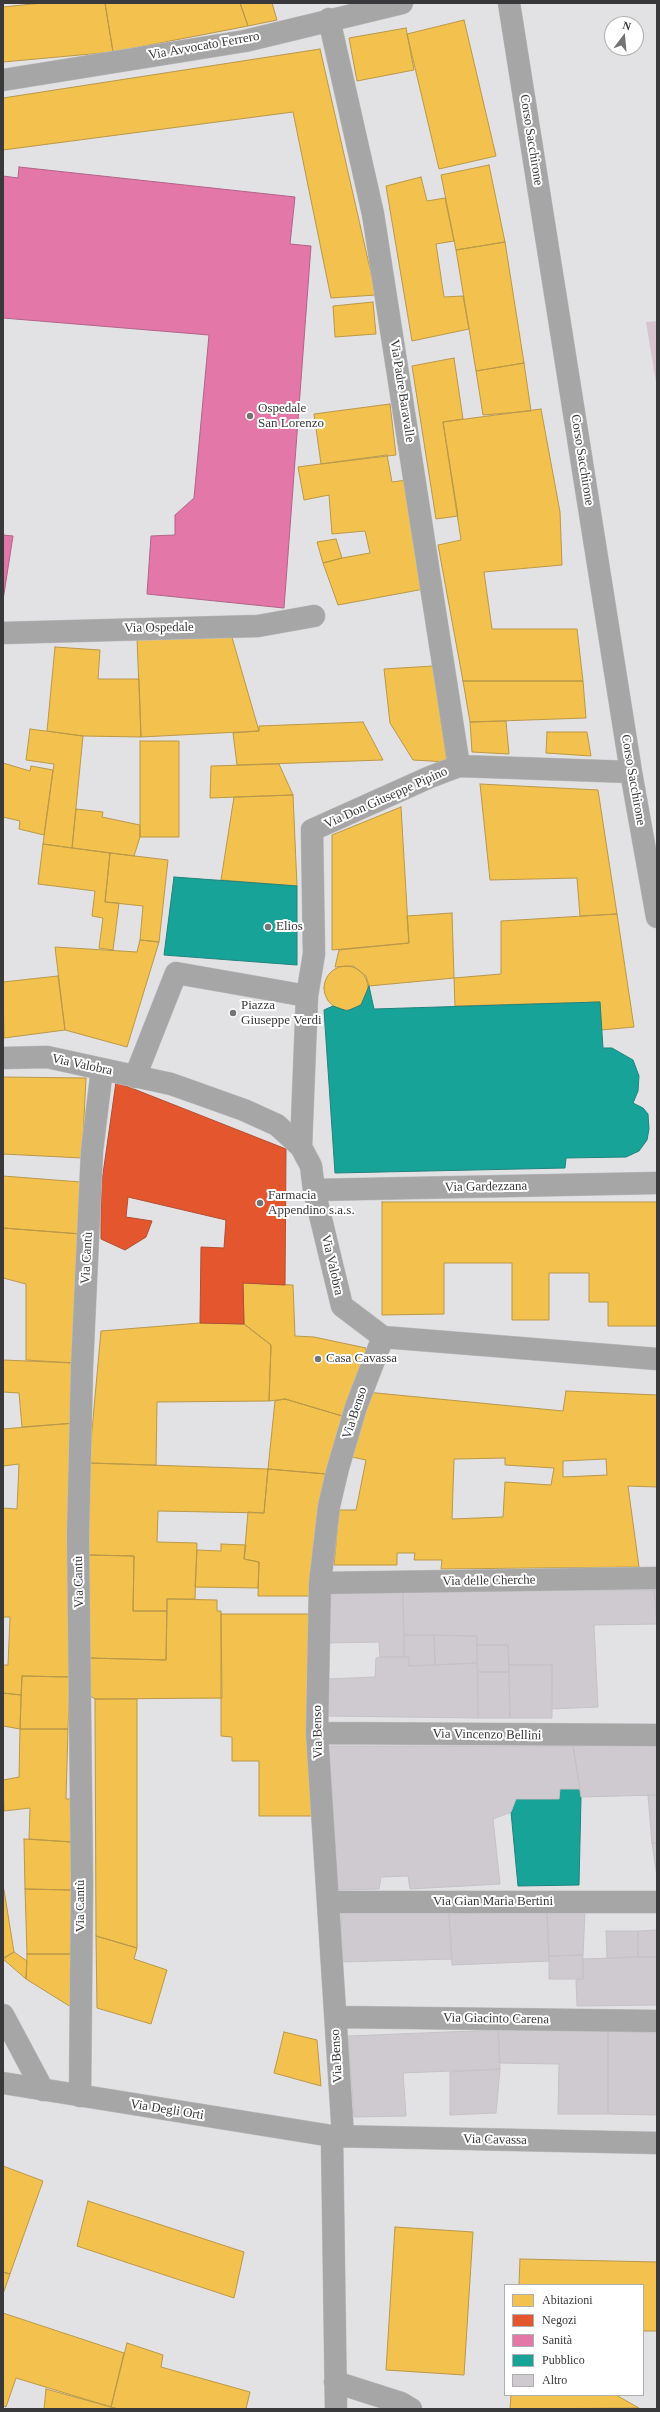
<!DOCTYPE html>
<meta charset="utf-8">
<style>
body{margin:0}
#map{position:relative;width:660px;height:2412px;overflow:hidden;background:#e2e1e4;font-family:"Times New Roman",serif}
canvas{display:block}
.frame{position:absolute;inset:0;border:4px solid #39383a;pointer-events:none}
.legend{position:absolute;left:504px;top:2284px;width:140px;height:112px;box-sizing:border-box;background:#fff;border:1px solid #b0afb0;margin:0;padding:5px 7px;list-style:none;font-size:12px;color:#39383a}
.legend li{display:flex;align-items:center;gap:8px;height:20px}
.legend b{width:20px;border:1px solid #b0afb0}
.north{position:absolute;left:604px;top:16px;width:40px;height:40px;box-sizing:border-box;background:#fff;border:1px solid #b0afb0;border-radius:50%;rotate:16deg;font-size:11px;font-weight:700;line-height:16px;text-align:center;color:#39383a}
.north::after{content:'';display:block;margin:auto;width:14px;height:18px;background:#747376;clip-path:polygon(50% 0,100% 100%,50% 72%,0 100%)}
</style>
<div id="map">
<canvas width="660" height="2412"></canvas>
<div class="frame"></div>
<ul class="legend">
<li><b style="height:11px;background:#f2c14e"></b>Abitazioni</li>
<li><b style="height:11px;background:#e4572e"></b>Negozi</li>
<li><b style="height:11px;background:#e377a8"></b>Sanità</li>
<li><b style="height:11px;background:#17a398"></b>Pubblico</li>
<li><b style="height:11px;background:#cfcad0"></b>Altro</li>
</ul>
<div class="north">N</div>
</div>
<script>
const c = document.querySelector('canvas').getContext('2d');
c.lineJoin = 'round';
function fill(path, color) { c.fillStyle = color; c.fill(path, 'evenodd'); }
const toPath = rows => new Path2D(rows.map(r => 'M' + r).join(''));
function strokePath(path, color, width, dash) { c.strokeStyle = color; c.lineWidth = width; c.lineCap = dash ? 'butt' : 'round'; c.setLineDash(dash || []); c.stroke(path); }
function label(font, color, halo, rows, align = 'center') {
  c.font = font + ' "Times New Roman",serif'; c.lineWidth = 4; c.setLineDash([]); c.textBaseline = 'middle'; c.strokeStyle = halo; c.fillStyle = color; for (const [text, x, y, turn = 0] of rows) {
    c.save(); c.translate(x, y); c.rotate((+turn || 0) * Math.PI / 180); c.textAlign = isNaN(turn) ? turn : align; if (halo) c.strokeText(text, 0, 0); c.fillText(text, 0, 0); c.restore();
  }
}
const green = toPath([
 [657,321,657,388,646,322]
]);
const homes = toPath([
 [42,3,105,3,113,52,3,62,3,7,42,3],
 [105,3,240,3,248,26,113,52,105,3],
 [240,3,272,3,277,20,248,26,240,3],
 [464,20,496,156,439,169,407,34,464,20],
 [406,28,414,70,357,81,349,38,406,28],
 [320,49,376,295,331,298,293,112,3,150,3,98,320,49],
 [489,165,505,242,456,250,441,175,489,165],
 [421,177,427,201,445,198,454,241,436,244,444,297,463,296,469,329,412,341,386,186,421,177],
 [505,242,524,363,476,371,456,250,505,242],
 [373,302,376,334,335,337,333,306,373,302],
 [454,358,463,419,443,422,458,516,436,519,412,366,454,358],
 [524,363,531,411,483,415,476,371,524,363],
 [390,404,396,455,321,464,314,414,390,404],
 [541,409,560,512,562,565,484,572,492,629,577,629,583,681,463,681,438,545,461,540,443,422,541,409],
 [387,455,392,482,407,480,424,589,338,605,323,563,342,558,370,553,365,531,332,534,329,495,304,500,298,467,387,455],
 [336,539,342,558,323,563,317,542,336,539],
 [231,634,259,731,141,737,137,638,231,634],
 [55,647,100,650,98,679,139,679,141,737,83,736,47,731,55,647],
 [433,666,447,762,413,760,390,723,384,669,433,666],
 [463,681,583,681,586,718,470,722,463,681],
 [506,721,509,754,472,752,470,722,506,721],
 [363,722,383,760,237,765,233,733,259,731,259,726,363,722],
 [30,729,83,736,72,848,43,844,54,764,26,760,30,729],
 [547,732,587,732,591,756,546,753,547,732],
 [140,741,179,741,179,837,140,837,140,741],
 [3,763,30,771,31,766,53,770,44,835,19,829,20,821,3,817,3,763],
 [279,764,293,795,210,798,211,766,279,764],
 [480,784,598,790,617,914,580,916,577,878,490,880,480,784],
 [293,795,297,886,221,880,234,797,293,795],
 [401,807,409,943,332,950,332,835,401,807],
 [76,809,103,812,102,817,140,825,140,837,134,856,72,848,76,809],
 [43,844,110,853,105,902,119,903,113,950,99,948,103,918,92,916,95,891,38,884,43,844],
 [110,853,168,860,159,942,140,940,143,906,105,902,110,853],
 [452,913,454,978,369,986,366,976,353,966,335,967,339,950,409,943,407,916,452,913],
 [617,914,634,1027,601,1030,600,1002,455,1006,454,978,501,974,501,921,617,914],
 [140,940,159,942,127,1047,65,1030,55,947,137,952,140,940],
 '324 988a22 22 0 1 1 44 0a22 22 0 1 1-44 0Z',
 [58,976,65,1030,4,1038,3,982,58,976],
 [3,1077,86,1078,82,1158,3,1154,3,1077],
 [3,1176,81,1182,81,1234,3,1228,3,1176],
 [382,1202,657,1202,657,1326,608,1326,608,1302,589,1302,589,1273,549,1273,549,1320,512,1320,512,1263,444,1263,444,1314,382,1315,382,1202],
 [3,1228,81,1234,74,1363,26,1360,26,1284,3,1278,3,1228],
 [243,1283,293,1285,295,1336,314,1337,366,1348,365,1370,349,1418,285,1399,269,1401,271,1345,244,1324,243,1283],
 [200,1323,244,1324,271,1345,269,1401,157,1402,156,1465,89,1463,101,1331,200,1323],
 [3,1360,74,1363,75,1423,22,1427,19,1393,3,1392,3,1360],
 [566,1391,657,1395,657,1487,628,1486,639,1567,441,1569,442,1560,414,1560,415,1553,397,1553,397,1565,334,1565,339,1510,356,1510,366,1460,347,1456,366,1392,563,1411,566,1391],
 [505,1458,505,1465,554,1468,551,1485,505,1482,503,1517,452,1519,454,1459,505,1458],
 [606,1459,607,1475,563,1477,563,1461,606,1459],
 [285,1399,349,1418,326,1474,268,1469,275,1401,285,1399],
 [75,1423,70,1677,22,1676,21,1695,3,1693,3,1665,8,1665,10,1617,3,1617,3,1508,17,1509,19,1464,3,1466,3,1429,75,1423],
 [89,1463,268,1469,264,1513,158,1511,157,1542,197,1543,195,1599,167,1599,167,1611,133,1611,134,1556,88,1555,89,1463],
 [268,1469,326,1474,316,1596,258,1596,259,1562,244,1559,248,1512,264,1513,268,1469],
 [221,1544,246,1545,244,1559,259,1562,258,1588,195,1587,197,1550,221,1551,221,1544],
 [88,1555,134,1556,133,1611,167,1611,166,1660,89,1658,88,1555],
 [167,1599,217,1600,217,1611,221,1611,221,1614,222,1698,95,1699,87,1694,89,1658,166,1660,167,1599],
 [221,1614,314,1614,313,1816,259,1816,259,1761,232,1761,232,1737,221,1736,221,1614],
 [22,1676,70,1677,68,1729,20,1729,22,1676],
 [3,1693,21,1695,20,1729,3,1726,3,1693],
 [95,1699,137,1699,137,1948,96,1936,95,1699],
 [20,1729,68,1729,66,1799,72,1799,72,1842,29,1839,30,1808,4,1811,3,1780,19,1777,20,1729],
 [24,1839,72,1842,72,1890,25,1889,24,1839],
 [25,1889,72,1890,72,1954,27,1954,25,1889],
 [4,1890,14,1952,3,1958,3,1891,4,1890],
 [96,1936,137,1948,134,1959,167,1970,151,2024,97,2008,96,1936],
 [14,1952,27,1961,26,1979,3,1959,14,1952],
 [27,1954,72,1954,71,2007,26,1979,27,1954],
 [284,2032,317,2040,321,2086,274,2073,284,2032],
 [3,2166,43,2181,10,2274,3,2272,3,2166],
 [88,2201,244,2252,234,2298,77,2246,88,2201],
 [395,2227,473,2232,464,2375,386,2370,395,2227],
 [520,2259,657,2262,657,2331,643,2331,643,2285,519,2285,520,2259],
 [3,2272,10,2274,3,2294,3,2272],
 [3,2313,124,2353,111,2407,16,2378,6,2407,3,2406,3,2313],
 [127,2343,163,2355,161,2367,250,2392,246,2409,119,2409,111,2407,127,2343],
 [46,2389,111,2407,111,2409,44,2409,46,2389],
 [511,2395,616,2395,639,2408,510,2409,511,2395]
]);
const shops = toPath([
 [116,1082,286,1149,285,1285,243,1283,244,1324,200,1323,201,1247,224,1248,226,1220,128,1197,126,1217,152,1221,146,1237,125,1250,101,1239,101,1188,116,1082]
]);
const health = toPath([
 [19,167,295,197,290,244,311,246,284,608,147,594,151,536,175,535,175,515,194,498,209,335,3,318,3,176,18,178,19,167],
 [3,535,13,536,3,600,3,535]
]);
const public = toPath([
 [174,877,297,886,297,965,164,955,174,877],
 [369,986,374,1009,600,1002,603,1048,612,1048,633,1060,639,1076,638,1091,633,1103,643,1108,648,1114,649,1129,647,1140,639,1151,626,1157,566,1158,565,1168,335,1173,324,1010,333,1006,347,1011,361,1005,369,986],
 [560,1789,580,1789,581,1797,579,1885,518,1886,511,1812,516,1799,559,1799,560,1789]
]);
const building = toPath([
 [654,1590,657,1624,594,1625,598,1707,551,1709,552,1665,509,1665,508,1645,477,1645,477,1636,404,1635,403,1591,654,1590],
 [654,1590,657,1590,657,1617,654,1590],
 [403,1591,404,1657,380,1657,379,1642,324,1643,323,1592,403,1591],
 [404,1635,434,1635,435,1665,409,1666,409,1657,404,1657,404,1635],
 [434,1635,477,1636,477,1663,435,1665,434,1635],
 [477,1645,508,1645,509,1672,478,1672,477,1645],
 [380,1657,409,1657,409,1666,477,1663,478,1718,327,1716,327,1679,375,1677,376,1658,380,1657],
 [509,1665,552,1665,552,1718,510,1718,509,1665],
 [478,1672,509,1672,510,1718,478,1718,478,1672],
 [657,1744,657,1795,581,1797,573,1746,657,1744],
 [326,1746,573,1746,580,1789,560,1789,559,1799,516,1799,511,1812,493,1819,500,1884,410,1889,408,1876,381,1877,379,1889,336,1890,326,1746],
 [648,1795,657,1795,657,1843,652,1843,648,1795],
 [652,1843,657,1843,657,1877,652,1843],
 [449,1909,452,1959,341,1962,341,1913,449,1909],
 [547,1911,585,1911,583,1955,549,1956,547,1911],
 [547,1911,549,1961,452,1965,449,1914,547,1911],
 [657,1930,657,1957,638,1957,638,1931,657,1930],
 [606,1931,638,1931,638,1957,607,1958,606,1931],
 [583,1955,583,1979,549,1979,549,1956,583,1955],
 [638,1957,657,1957,657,2005,577,2006,576,1980,583,1979,583,1959,638,1957],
 [498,2030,608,2031,608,2114,558,2114,559,2064,500,2063,498,2030],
 [498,2030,500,2069,403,2073,406,2116,354,2117,348,2036,498,2030],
 [608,2031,657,2033,657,2115,608,2114,608,2031],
 [500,2069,496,2113,450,2115,450,2072,500,2069]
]);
const street = toPath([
 [509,3,631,772,657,917],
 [329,19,373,214,459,766],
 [3,80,245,41,402,3],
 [3,633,258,626,314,616],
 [3,1058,47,1057,171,1084,244,1110,277,1125,301,1147,311,1166,314,1190,342,1306,383,1337,657,1359],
 [135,1077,176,973,307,996],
 [301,1147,307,996,314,954,312,830,430,777,459,766,631,772],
 [314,1190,657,1183],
 [320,1583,657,1578],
 [317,1733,657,1735],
 [329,1902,657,1902],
 [3,2015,43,2090],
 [336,2017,657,2021],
 [3,2083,332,2136,657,2143],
 [80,2096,82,1882,78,1536,82,1367,92,1151,102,1069],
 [332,2136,336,2409],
 [343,2136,317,1733,320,1583,329,1506,338,1468,356,1407,383,1337],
 [335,2382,401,2403,411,2409]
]);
const markers = [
 [250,416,4,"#747376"],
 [268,927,4,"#747376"],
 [233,1013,4,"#747376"],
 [260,1203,4,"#747376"],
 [318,1359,4,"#747376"]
];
const streetNames = [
 ["Via Avvocato Ferrero",204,46,-10],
 ["Corso Sacchirone",531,140,81],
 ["Via Padre Baravalle",402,391,81],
 ["Corso Sacchirone",582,460,81],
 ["Via Ospedale",159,628,-1],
 ["Corso Sacchirone",633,780,80],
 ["Via Don Giuseppe Pipino",386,798,-24],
 ["Via Valobra",82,1065,12],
 ["Via Gardezzana",486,1187,-1],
 ["Via Cantù",87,1258,-87],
 ["Via Valobra",332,1265,77],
 ["Via Benso",355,1413,-72],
 ["Via delle Cherche",489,1581,-1],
 ["Via Cantù",79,1582,-91],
 ["Via Benso",318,1732,-91],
 ["Via Vincenzo Bellini",487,1735,1],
 ["Via Gian Maria Bertini",493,1902],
 ["Via Cantù",81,1906,-90],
 ["Via Giacinto Carena",496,2019,1],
 ["Via Benso",337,2056,-93],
 ["Via Degli Orti",167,2110,9],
 ["Via Cavassa",495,2140,1]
];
const poiNames = [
 ["Ospedale",258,409],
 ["San Lorenzo",258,424],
 ["Elios",276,927],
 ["Piazza",241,1006],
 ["Giuseppe Verdi",241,1021],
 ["Farmacia",268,1196],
 ["Appendino s.a.s.",268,1211],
 ["Casa Cavassa",326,1359]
];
fill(green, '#d8c4ce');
fill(homes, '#f2c14e');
strokePath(homes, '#ba9848', 1);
fill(shops, '#e4572e');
strokePath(shops, '#b14e32', 1);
fill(health, '#e377a8');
strokePath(health, '#b06487', 1);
fill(public, '#17a398');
strokePath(public, '#21837c', 1);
fill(building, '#cfcad0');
strokePath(building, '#c4c2c5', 1);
strokePath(street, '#c0c0c1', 23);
strokePath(street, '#a6a6a7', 22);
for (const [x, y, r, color] of markers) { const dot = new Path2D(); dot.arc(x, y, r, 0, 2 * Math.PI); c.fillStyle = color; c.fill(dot); strokePath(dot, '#fff', 1.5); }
label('13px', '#39383a', '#fff', streetNames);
label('13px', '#39383a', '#fff', poiNames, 'left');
</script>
